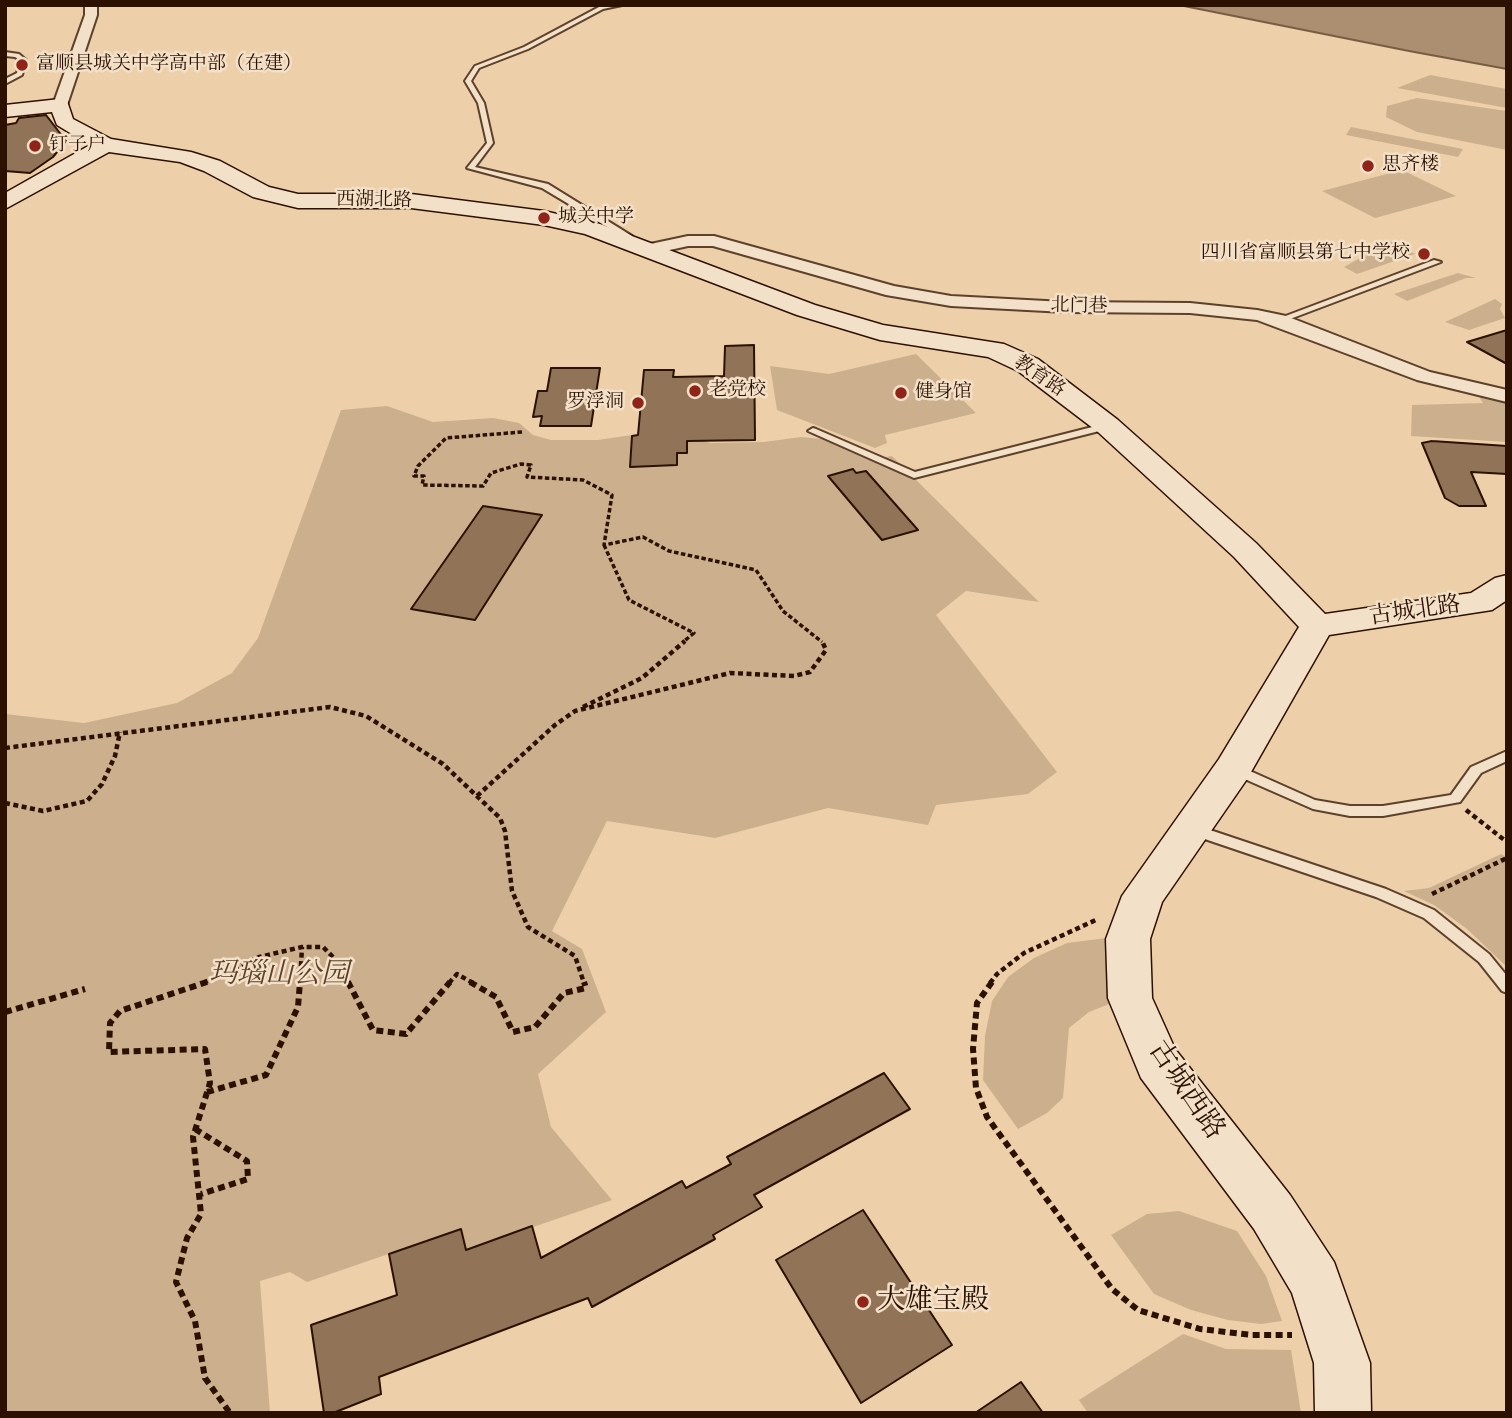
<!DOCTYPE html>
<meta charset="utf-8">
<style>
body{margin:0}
#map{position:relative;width:1512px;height:1418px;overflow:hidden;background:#edd0aa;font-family:"IM FELL Double Pica",serif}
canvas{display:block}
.frame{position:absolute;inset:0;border:7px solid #2d1100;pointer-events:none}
</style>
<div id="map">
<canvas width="1512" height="1418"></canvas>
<div class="frame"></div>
</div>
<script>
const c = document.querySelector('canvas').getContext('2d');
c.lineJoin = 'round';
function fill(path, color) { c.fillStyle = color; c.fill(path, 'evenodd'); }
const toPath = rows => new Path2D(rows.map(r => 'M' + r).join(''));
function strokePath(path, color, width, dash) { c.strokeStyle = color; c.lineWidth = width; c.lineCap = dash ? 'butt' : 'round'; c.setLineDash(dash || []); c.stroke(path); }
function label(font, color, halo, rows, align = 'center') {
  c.font = font + ' "IM FELL Double Pica","Noto Serif SC",serif'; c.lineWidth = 5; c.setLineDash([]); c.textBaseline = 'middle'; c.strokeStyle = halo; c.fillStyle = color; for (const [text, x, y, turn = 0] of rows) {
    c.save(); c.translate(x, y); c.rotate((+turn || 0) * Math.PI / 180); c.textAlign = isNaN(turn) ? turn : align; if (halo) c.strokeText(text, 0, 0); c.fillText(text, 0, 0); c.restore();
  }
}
const green = toPath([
 [1430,75,1507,89,1507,108,1397,88],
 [1417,98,1507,111,1507,150,1417,132,1386,117,1387,106],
 [1351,127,1463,149,1458,157,1346,135],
 [1402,170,1456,196,1375,218,1322,191],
 [1390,241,1415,254,1357,274,1344,267],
 [1458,273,1476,278,1466,278,1407,301,1394,294],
 [1495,299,1502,304,1500,309,1505,318,1469,330,1445,322],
 [916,354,976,413,885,435,887,443,875,448,777,410,770,366,829,374],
 [1479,397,1507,402,1507,442,1411,436,1412,405,1483,403],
 [387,406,433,422,493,418,519,423,533,435,551,440,598,440,632,435,686,433,710,443,764,442,801,437,822,439,869,460,892,456,1039,602,966,591,936,615,1057,772,1028,794,936,805,928,825,828,808,715,838,607,821,552,931,582,949,606,1012,538,1074,551,1127,612,1200,466,1250,461,1229,307,1282,290,1272,260,1281,270,1413,5,1413,5,714,84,723,177,703,232,673,258,638,341,410],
 [1501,854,1507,857,1507,967,1467,929,1434,905,1404,891,1429,888],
 [1107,938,1112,1003,1089,1012,1069,1028,1063,1098,1047,1113,1018,1129,983,1080,985,1036,992,1001,1008,977,1034,958,1067,943],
 [1179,1211,1237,1231,1266,1276,1282,1321,1261,1324,1228,1320,1191,1310,1154,1294,1111,1235,1147,1214],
 [1183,1334,1226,1349,1291,1350,1301,1413,1088,1413,1079,1400]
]);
const water = toPath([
 [1179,5,1507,5,1507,69,1409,51,1179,5]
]);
const building = toPath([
 [46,115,66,141,53,157,30,173,5,171,5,125,16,123,19,118,46,115],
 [1507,330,1507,364,1467,342,1507,330],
 [754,345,755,440,687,441,687,453,677,453,677,465,630,467,632,436,638,435,644,370,674,370,673,377,724,376,725,346,754,345],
 [551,368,600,368,591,426,540,426,542,416,533,417,538,391,547,391,551,368],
 [1432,441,1507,446,1507,474,1471,472,1486,506,1459,506,1445,498,1422,443,1432,441],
 [853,469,856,473,866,471,918,530,882,540,828,476,853,469],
 [483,506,542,515,475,620,411,609,483,506],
 [884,1073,910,1109,754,1195,762,1207,713,1235,715,1239,592,1307,588,1298,379,1377,381,1394,333,1413,324,1413,311,1325,397,1295,389,1254,461,1229,466,1250,532,1226,541,1258,682,1181,686,1188,731,1164,727,1157,884,1073],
 [863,1210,952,1345,861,1403,776,1260,863,1210],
 [1021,1382,1043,1413,975,1413,1021,1382]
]);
const pathFar2 = toPath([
 [522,432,446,438,418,466,414,476,424,476,422,485,483,486,491,473,521,464,531,465,527,477,583,480,612,495,604,545,643,537,669,551,756,570,783,611,822,642],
 [604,545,629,600,694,633,683,642]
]);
const pathFar1 = toPath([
 [583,707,642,678,685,641],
 [5,748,330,707,366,716,443,764,500,818,505,831,512,891,528,927,575,956,584,983],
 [477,796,555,725,575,711,730,673,794,676,810,672,826,650,822,641],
 [5,803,43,811,87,801,102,784,115,756,120,732],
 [1466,810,1507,842],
 [1432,894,1507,858],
 [203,983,259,957,302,947,323,947,338,962,349,983],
 [300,983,302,947],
 [449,983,457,974,473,983],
 [990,983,997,974,1024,953,1098,919]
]);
const path = toPath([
 [207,982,120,1011,110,1023,109,1052,205,1049,210,1083,193,1137,201,1214,187,1238,176,1282,195,1321,205,1378,230,1413],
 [348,982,373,1030,406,1034,450,982],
 [470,982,496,997,513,1032,535,1027,564,993,586,988,584,982],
 [992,982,977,1003,973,1049,976,1088,987,1117,1112,1289,1138,1310,1200,1329,1252,1335,1292,1335],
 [5,1012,85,989],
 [207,1092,266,1075,298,1007,300,982],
 [195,1129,247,1161,248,1179,201,1194]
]);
const lane = toPath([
 [607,5,622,5,603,9,528,49,479,68,471,81,484,103,493,143,475,167,548,184,632,236,632,240,629,240,542,188,467,168,487,143,478,103,465,81,475,66,524,47,599,7,607,5],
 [5,52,19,54,26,60,22,75,5,84,5,79,17,73,20,60,15,57,5,56,5,52],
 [1434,260,1441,262,1282,322,1275,320,1434,260],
 [1108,423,1111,424,1111,428,914,478,808,431,813,428,816,429,915,472,1108,423],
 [1507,751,1507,761,1481,773,1460,802,1383,816,1350,816,1313,809,1231,773,1230,770,1231,767,1241,767,1315,800,1350,806,1383,806,1451,795,1471,767,1507,751],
 [1195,825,1386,889,1434,910,1489,954,1507,976,1507,993,1502,991,1479,962,1424,918,1376,897,1190,834,1188,830,1190,826,1195,825]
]);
const street = toPath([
 [85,5,97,5,97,15,67,105,55,108,53,105,85,15,85,5],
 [688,236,714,236,894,286,951,296,1065,302,1190,303,1257,310,1286,316,1430,372,1507,390,1507,402,1417,380,1257,320,1190,313,1065,312,951,306,886,295,713,246,688,246,647,255,638,250,641,246,688,236]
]);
const secondary = toPath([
 [60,99,67,101,73,119,111,139,191,152,220,161,269,187,298,194,411,194,544,211,600,224,815,305,883,325,1004,344,1038,359,1118,420,1256,543,1325,614,1471,593,1495,578,1507,575,1507,600,1492,610,1329,635,1247,779,1162,902,1150,939,1152,998,1175,1049,1290,1195,1334,1262,1370,1363,1371,1413,1315,1413,1314,1363,1292,1293,1254,1229,1141,1078,1108,998,1106,939,1122,896,1219,759,1299,627,1234,557,1098,432,1018,371,988,357,880,340,797,315,585,234,544,225,411,208,298,208,253,197,204,171,180,162,109,152,5,209,5,193,90,145,57,125,52,112,5,117,5,105,60,99]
]);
const markers = [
 [22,65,7,"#8f2418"],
 [35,146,7,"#8f2418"],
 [1368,166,7,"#8f2418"],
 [544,218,7,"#8f2418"],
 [1424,254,7,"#8f2418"],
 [695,391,7,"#8f2418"],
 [901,393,7,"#8f2418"],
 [638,403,7,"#8f2418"],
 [863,1302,7,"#8f2418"]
];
const farPoinames = [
 ["富顺县城关中学高中部（在建）",36,65],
 ["钉子户",49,146],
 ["思齐楼",1382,166],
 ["城关中学",558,218],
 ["四川省富顺县第七中学校",1410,254,"right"],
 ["老党校",709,391],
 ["健身馆",915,393],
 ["罗浮洞",624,403,"right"]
];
const farStreetnames = [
 ["西湖北路",374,201,1],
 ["北门巷",1079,307,1],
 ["教育路",1039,377,34]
];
const streetNames = [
 ["古城北路",1415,612,-8]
];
const nearParknames = [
 ["玛瑙山公园",279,976]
];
const nearStreetnames = [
 ["古城西路",1185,1091,56]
];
const nearPoinames = [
 ["大雄宝殿",877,1302]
];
fill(green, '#ccb08d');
fill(water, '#ac8f70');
strokePath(water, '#795d43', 2);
fill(building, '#917458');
strokePath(building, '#2d1100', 2);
strokePath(lane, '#5d412a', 4);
strokePath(street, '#5d412a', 4);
strokePath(secondary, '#2d1100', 3);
strokePath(pathFar2, '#2d1100', 3.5, [4.5, 2.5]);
strokePath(pathFar1, '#2d1100', 4.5, [5, 3.5]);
strokePath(path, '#2d1100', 6, [7, 4.5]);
fill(lane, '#f3e0c8');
fill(street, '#f3e0c8');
fill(secondary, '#f3e0c8');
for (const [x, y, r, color] of markers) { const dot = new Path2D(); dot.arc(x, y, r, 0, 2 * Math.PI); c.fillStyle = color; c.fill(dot); strokePath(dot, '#f3e0c8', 2.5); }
label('19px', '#2d1100', '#f3e0c8', farPoinames, 'left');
label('19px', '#2d1100', '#f3e0c8', farStreetnames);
label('23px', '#2d1100', '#f3e0c8', streetNames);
label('italic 28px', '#5d412a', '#f3e0c8', nearParknames);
label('28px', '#2d1100', '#f3e0c8', nearStreetnames);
label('28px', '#2d1100', '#f3e0c8', nearPoinames, 'left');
</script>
